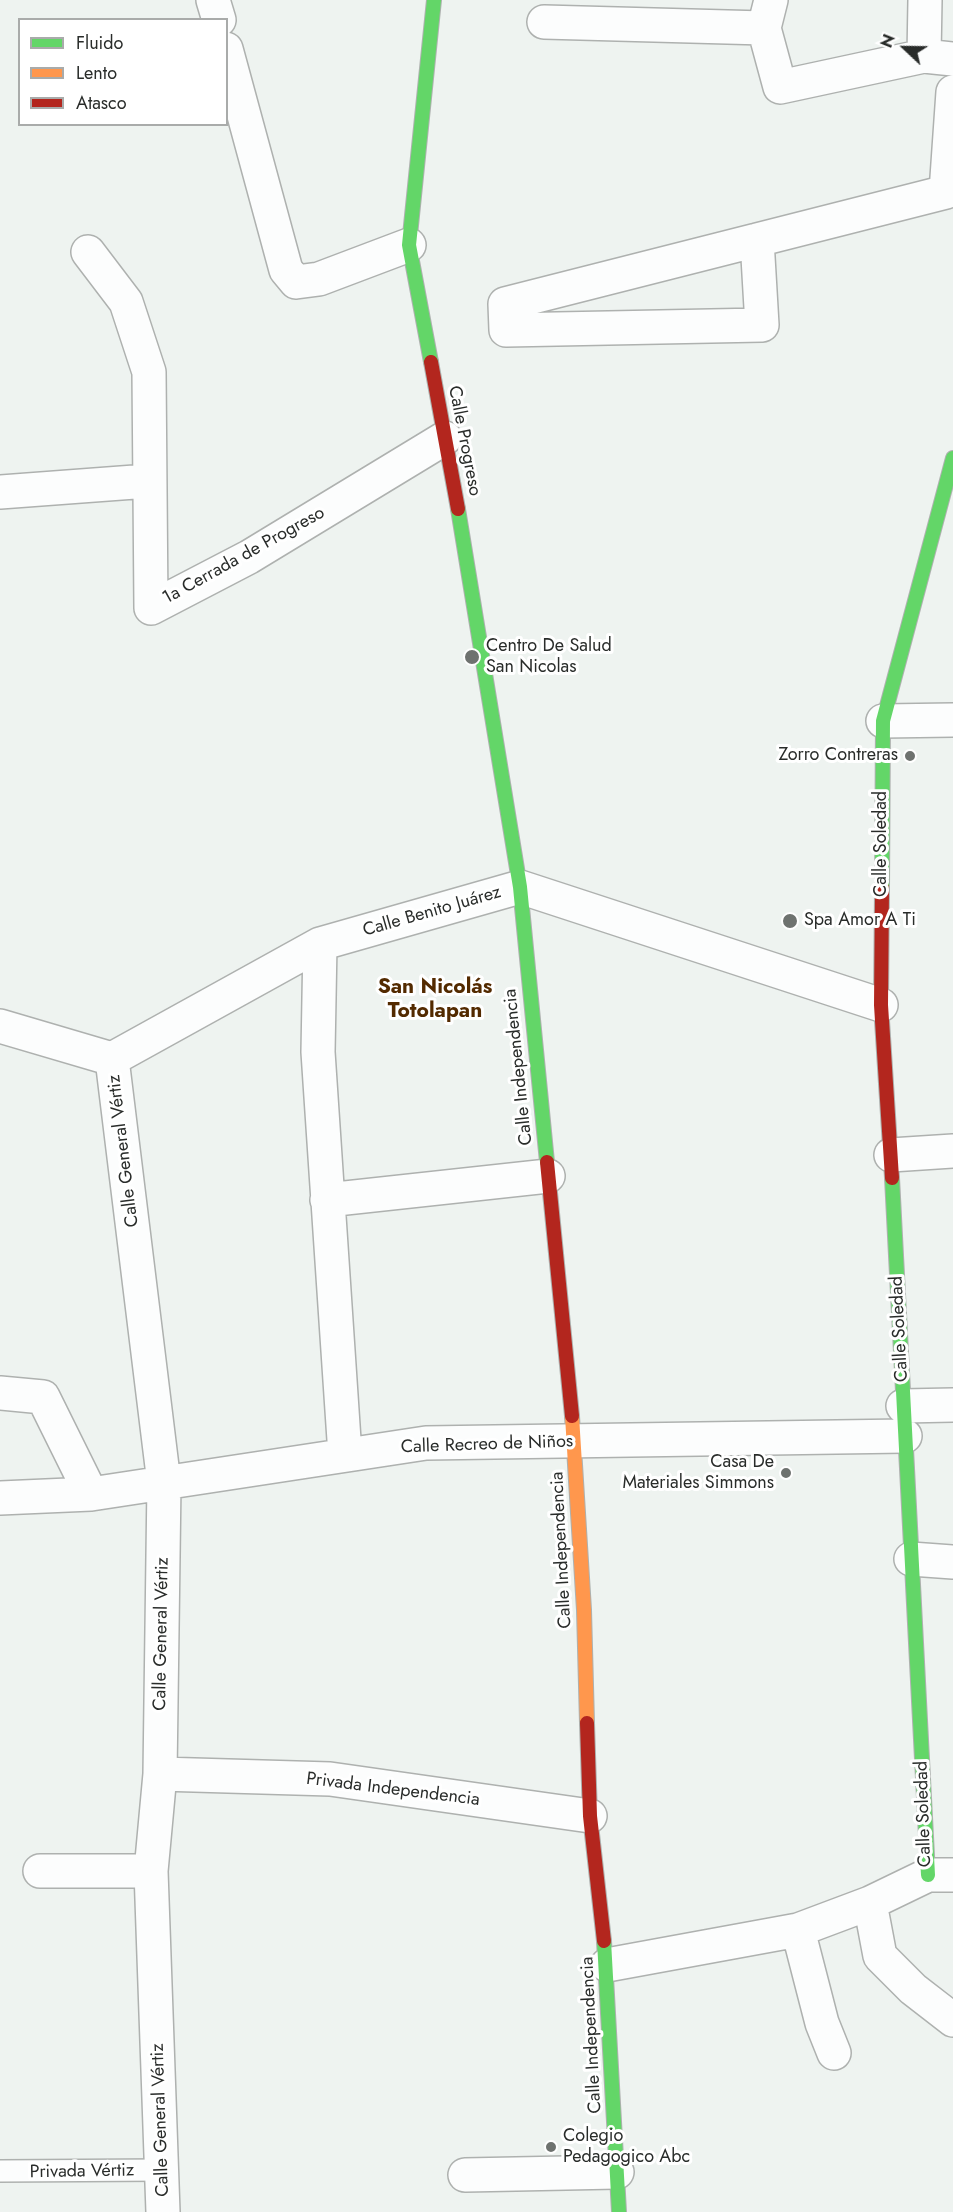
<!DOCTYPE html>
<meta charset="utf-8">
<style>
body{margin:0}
#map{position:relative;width:953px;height:2212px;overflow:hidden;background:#eef3f0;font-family:Jost,sans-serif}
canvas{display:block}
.legend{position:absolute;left:18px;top:18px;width:210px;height:108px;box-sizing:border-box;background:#fff;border:2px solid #a9abaa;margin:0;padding:8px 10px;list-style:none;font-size:18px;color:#292c2a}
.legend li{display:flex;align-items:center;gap:12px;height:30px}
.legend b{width:30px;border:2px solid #a9abaa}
.north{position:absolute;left:875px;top:18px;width:60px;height:60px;-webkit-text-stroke:4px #fff;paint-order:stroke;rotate:292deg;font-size:16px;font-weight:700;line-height:24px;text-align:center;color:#292c2a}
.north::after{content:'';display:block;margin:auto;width:21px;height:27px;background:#292c2a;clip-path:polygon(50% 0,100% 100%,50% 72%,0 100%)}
</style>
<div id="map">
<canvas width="953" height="2212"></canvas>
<ul class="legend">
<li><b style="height:8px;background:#63d668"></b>Fluido</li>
<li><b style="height:8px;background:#ff974d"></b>Lento</li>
<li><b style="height:8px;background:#b3261e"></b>Atasco</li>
</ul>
<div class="north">N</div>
</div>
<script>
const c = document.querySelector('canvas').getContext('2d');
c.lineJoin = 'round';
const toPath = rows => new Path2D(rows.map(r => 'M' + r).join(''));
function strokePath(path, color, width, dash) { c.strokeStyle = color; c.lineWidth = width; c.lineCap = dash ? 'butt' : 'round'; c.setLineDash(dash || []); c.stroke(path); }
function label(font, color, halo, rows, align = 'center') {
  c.font = font + ' Jost,sans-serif'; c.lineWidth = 6; c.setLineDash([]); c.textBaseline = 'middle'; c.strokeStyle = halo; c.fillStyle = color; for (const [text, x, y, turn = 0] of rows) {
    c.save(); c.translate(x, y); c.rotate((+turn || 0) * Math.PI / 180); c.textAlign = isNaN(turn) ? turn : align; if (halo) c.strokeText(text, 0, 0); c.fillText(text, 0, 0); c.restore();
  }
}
const lane = toPath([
 [0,2171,163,2170]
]);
const street = toPath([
 [213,0,219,20],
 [771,0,764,28,780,87,924,56,953,59],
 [544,22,764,28],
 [226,49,286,270,296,282,319,279,409,245],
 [924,56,925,0],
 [757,240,762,325,506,330,505,304,946,192,953,92],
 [88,252,126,302,149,372,151,608,249,557,445,438],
 [0,492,148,481],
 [883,721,953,720],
 [320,944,318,1052,345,1455],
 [0,1026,112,1059,320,944,520,887,881,1005],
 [112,1059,164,1483,160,1774,151,1871,163,2212],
 [891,1155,953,1151],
 [327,1200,548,1176],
 [0,1393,43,1397,91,1494],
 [903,1406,953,1405],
 [0,1498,91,1494,426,1443,905,1436],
 [911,1559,953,1562],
 [160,1774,330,1779,590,1816],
 [40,1871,151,1871],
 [870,1903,880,1956,913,1989,953,2020],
 [798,1930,822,2023,834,2053],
 [607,1965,798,1930,870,1903,928,1875,953,1875],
 [465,2175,617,2172]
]);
const fast = toPath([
 [431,362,409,245,434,0],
 [458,509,520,887,547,1162],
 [882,888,883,721,953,458],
 [892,1178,928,1875],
 [604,1941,619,2212]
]);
const slow = toPath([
 [572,1416,584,1610,587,1723]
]);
const jam = toPath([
 [431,362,458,509],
 [882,888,881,1005,892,1178],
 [547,1162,572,1416],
 [587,1723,590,1816,604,1941]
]);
const markers = [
 [472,657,8,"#6e726f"],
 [910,756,6,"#6e726f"],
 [790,921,8,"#6e726f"],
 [786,1473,6,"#6e726f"],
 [551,2147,6,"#6e726f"]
];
const streetNames = [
 ["Calle Progreso",464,441,79],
 ["1a Cerrada de Progreso",244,556,-29],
 ["Calle Soledad",882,844,-90],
 ["Calle Benito Juárez",432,912,-16],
 ["Calle Independencia",519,1067,-96],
 ["Calle General Vértiz",124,1151,-97],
 ["Calle Soledad",900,1329,-93],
 ["Calle Recreo de Niños",487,1445,-2],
 ["Calle Independencia",562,1550,-93],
 ["Calle General Vértiz",162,1634,-89],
 ["Privada Independencia",393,1790,7],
 ["Calle Soledad",924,1814,-92],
 ["Calle Independencia",592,2035,-93],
 ["Calle General Vértiz",161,2120,-92],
 ["Privada Vértiz",82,2172,-1]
];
const poiNames = [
 ["Centro De Salud",486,647],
 ["San Nicolas",486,668],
 ["Zorro Contreras",898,756,"right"],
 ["Spa Amor A Ti",804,921],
 ["Casa De",774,1463,"right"],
 ["Materiales Simmons",774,1484,"right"],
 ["Colegio",563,2137],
 ["Pedagogico Abc",563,2158]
];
const quarterNames = [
 ["San Nicolás",435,988],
 ["Totolapan",435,1012]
];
strokePath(lane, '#aeb1af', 24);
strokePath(street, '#aeb1af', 36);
strokePath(fast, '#aeb1af', 16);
strokePath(slow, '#aeb1af', 16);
strokePath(jam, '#aeb1af', 16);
strokePath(lane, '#fcfdfd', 21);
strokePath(street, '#fcfdfd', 33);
strokePath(fast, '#63d668', 14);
strokePath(slow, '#ff974d', 14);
strokePath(jam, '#b3261e', 14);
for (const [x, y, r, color] of markers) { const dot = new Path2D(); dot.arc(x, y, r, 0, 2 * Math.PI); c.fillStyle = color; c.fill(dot); strokePath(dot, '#fff', 2); }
label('18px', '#292c2a', '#fff', streetNames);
label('18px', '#292c2a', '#fff', poiNames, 'left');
label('bold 21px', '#532a00', '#fff', quarterNames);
</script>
